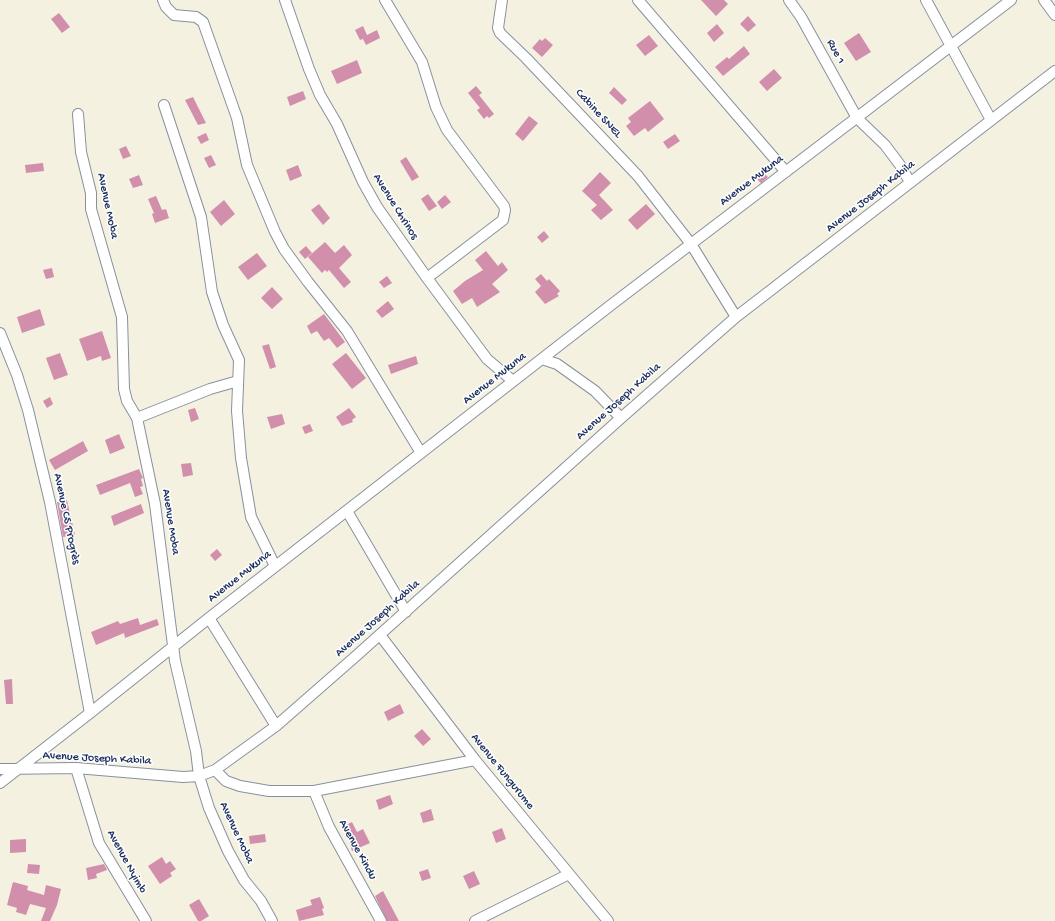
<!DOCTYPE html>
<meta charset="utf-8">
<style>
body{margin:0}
canvas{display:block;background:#f5f1e1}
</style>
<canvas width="1055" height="921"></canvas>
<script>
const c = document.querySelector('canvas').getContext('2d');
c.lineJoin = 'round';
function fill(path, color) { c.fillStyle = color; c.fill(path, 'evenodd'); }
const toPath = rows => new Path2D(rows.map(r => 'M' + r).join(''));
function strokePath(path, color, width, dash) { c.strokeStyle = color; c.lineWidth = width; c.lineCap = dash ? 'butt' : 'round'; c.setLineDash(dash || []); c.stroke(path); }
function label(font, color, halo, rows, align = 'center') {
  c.font = font + ' "Gochi Hand",sans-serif'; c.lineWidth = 3; c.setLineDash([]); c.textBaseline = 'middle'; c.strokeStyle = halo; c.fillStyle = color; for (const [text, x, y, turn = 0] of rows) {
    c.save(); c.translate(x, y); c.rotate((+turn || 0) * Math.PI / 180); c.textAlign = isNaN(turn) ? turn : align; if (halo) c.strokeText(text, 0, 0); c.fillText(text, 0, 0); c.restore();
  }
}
const building = toPath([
 [701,0,724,0,728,4,716,16],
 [59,13,70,27,62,33,51,19],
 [748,16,756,25,748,32,740,24],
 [717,24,724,33,714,42,707,33],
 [363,26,367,35,377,30,380,38,366,45,363,39,360,40,355,30],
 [859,33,871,52,856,61,844,43],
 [649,35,658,46,645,56,636,45],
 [545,38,553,45,542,57,532,48,540,39,542,41],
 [744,46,750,54,723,76,715,67,727,57,729,59],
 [357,60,362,73,337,84,331,71],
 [774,69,782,78,767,91,759,82],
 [476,86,482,93,479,95,494,114,489,118,487,116,484,119,477,110,480,108,468,93],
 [614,87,627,100,622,105,609,93],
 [303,91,306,99,290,106,287,97],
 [193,97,206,123,198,125,185,100],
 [650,101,664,119,648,132,645,128,634,136,626,126,631,122,628,118],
 [529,116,538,123,523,141,515,134],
 [206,133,209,140,201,144,197,137],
 [675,134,680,141,668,149,663,142],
 [126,146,131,156,123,159,119,149],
 [211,155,216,165,209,168,204,158],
 [406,157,419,177,412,181,400,161],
 [43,163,44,171,26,173,25,165],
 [298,165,302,176,290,181,286,170],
 [761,170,768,177,761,183,755,177],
 [600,172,611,183,599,195,613,210,601,220,591,210,597,205,582,191],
 [139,175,143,185,133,188,129,179],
 [428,194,437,206,429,211,421,199],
 [445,195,451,202,442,209,437,202],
 [156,196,162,210,166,209,169,218,155,223,152,214,154,213,148,199],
 [224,200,235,214,221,226,210,212],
 [319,204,330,218,323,225,311,210],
 [646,204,655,214,637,230,628,220],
 [544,231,549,237,542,243,537,237],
 [325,242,335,253,344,245,352,255,339,268,351,282,344,288,329,270,327,272,325,270,322,273,308,257],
 [306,246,312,253,305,259,299,252],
 [486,251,498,266,502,262,508,270,492,284,500,292,477,307,472,298,462,304,453,291,465,281,483,270,475,260],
 [257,253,267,266,248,280,238,267],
 [52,268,54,277,46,279,43,270],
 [541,274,547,281,549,279,560,291,557,294,559,296,545,304,535,292,541,286,535,279],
 [387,276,392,283,384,288,379,282],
 [272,287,283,299,272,309,261,298],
 [388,301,394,309,382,318,376,311],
 [40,309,45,325,22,333,17,317],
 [324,314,345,342,337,348,329,338,324,341,317,331,311,334,307,326],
 [102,331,111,358,102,361,101,356,87,361,79,339],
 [269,344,276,367,270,369,262,346],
 [60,353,68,375,54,380,46,358],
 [346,353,366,378,352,389,332,364],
 [416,356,418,364,391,374,388,365],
 [50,397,53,404,47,408,43,401],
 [195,408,199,419,191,422,188,410],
 [349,408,356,417,352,420,353,422,342,426,336,417],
 [282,414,285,424,271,429,267,417],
 [310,424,313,431,305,434,302,427],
 [119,434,125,448,110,454,105,440],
 [83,441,88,451,55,470,49,460],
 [191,463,193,475,183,477,181,464],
 [139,469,143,478,141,479,143,486,140,487,143,494,135,497,130,483,100,495,96,485],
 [67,500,75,535,63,537,57,502],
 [141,504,144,513,114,526,111,516],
 [217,549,222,555,215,561,210,555],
 [138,618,140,625,157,619,159,625,125,638,124,633,96,645,91,632,118,621,120,624],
 [12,679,13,704,6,704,4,680],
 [400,704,404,713,388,721,384,712],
 [422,729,431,739,423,746,414,736],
 [390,795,393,804,379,810,376,800],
 [431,809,434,820,423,823,420,813],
 [352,822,357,832,363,829,370,843,352,851,344,826],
 [502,828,506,839,496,843,492,832],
 [265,834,266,842,250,844,249,836],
 [26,839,26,852,10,853,10,840],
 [162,857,166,864,170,861,176,869,170,873,172,876,160,884,148,866],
 [28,864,40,865,39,874,27,873],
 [104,864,107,870,96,874,97,878,88,880,86,868],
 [428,869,431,878,422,881,419,872],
 [474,871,480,884,469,889,463,876],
 [13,882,28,886,27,890,44,895,46,885,61,889,57,905,50,921,41,921,46,908,30,904,26,915,16,912,17,908,7,905],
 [383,891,399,921,387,921,375,896],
 [320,897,324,908,322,909,324,915,299,921,296,910,312,905,310,900],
 [199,899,209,916,201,921,198,921,189,905]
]);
const street = toPath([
 [163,0,166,7,174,15,196,17,203,22,237,118,247,165,275,232,284,249,308,282,347,331,421,453],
 [285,0,309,69,320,95,337,124,363,182,377,207,427,278,487,359,513,381],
 [385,0,422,62,436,107,447,130,504,206,505,210,503,220,427,278],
 [502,0,498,28,500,33,526,58,638,176,691,244,736,317],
 [638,0,786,172],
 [789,0,801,17,857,118,885,145,900,165,910,182],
 [926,0,991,120],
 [1044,0,1055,15],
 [164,105,201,217,212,292,223,325,239,360,237,411,241,458,251,517,275,566],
 [78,114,81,152,91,193,91,209,122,317,124,389,127,401,137,418,155,504,175,661,196,751,199,776,209,808,228,851,244,880,261,901,272,921],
 [0,333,17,375,28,410,50,502,90,713],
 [542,359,557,364,595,391,621,418],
 [137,418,210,389,238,381],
 [347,511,406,612],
 [209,618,276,726],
 [380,635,475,760,608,921],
 [76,768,99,843,146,921],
 [0,769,76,768,183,777,199,776,215,770,276,726,356,656,621,418,736,317,1055,71],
 [215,770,226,781,240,786,269,791,314,791,475,760],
 [0,783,90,713,209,618,611,305,1011,0],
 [314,791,329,827,381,921],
 [475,921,569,874]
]);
const streetNames = [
 ["Rue 1",835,52,61],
 ["Cabine SNEL",598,114,47],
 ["Avenue Mukuna",752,181,-37],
 ["Avenue Joseph Kabila",871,197,-38],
 ["Avenue Moba",107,206,78],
 ["Avenue Chrinos",395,207,58],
 ["Avenue Mukuna",495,379,-38],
 ["Avenue Joseph Kabila",619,402,-42],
 ["Avenue CS Progrès",66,519,78],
 ["Avenue Moba",170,522,81],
 ["Avenue Mukuna",240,577,-38],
 ["Avenue Joseph Kabila",378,619,-42],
 ["Avenue Joseph Kabila",97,759,3],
 ["Avenue Fungurume",502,772,51],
 ["Avenue Moba",236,833,65],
 ["Avenue Kindu",357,850,61],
 ["Avenue Nyimb",126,862,61]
];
fill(building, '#d18fac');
strokePath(street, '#8890a0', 12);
strokePath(street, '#fff', 10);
label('12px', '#1b2f5e', '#fff', streetNames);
</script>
